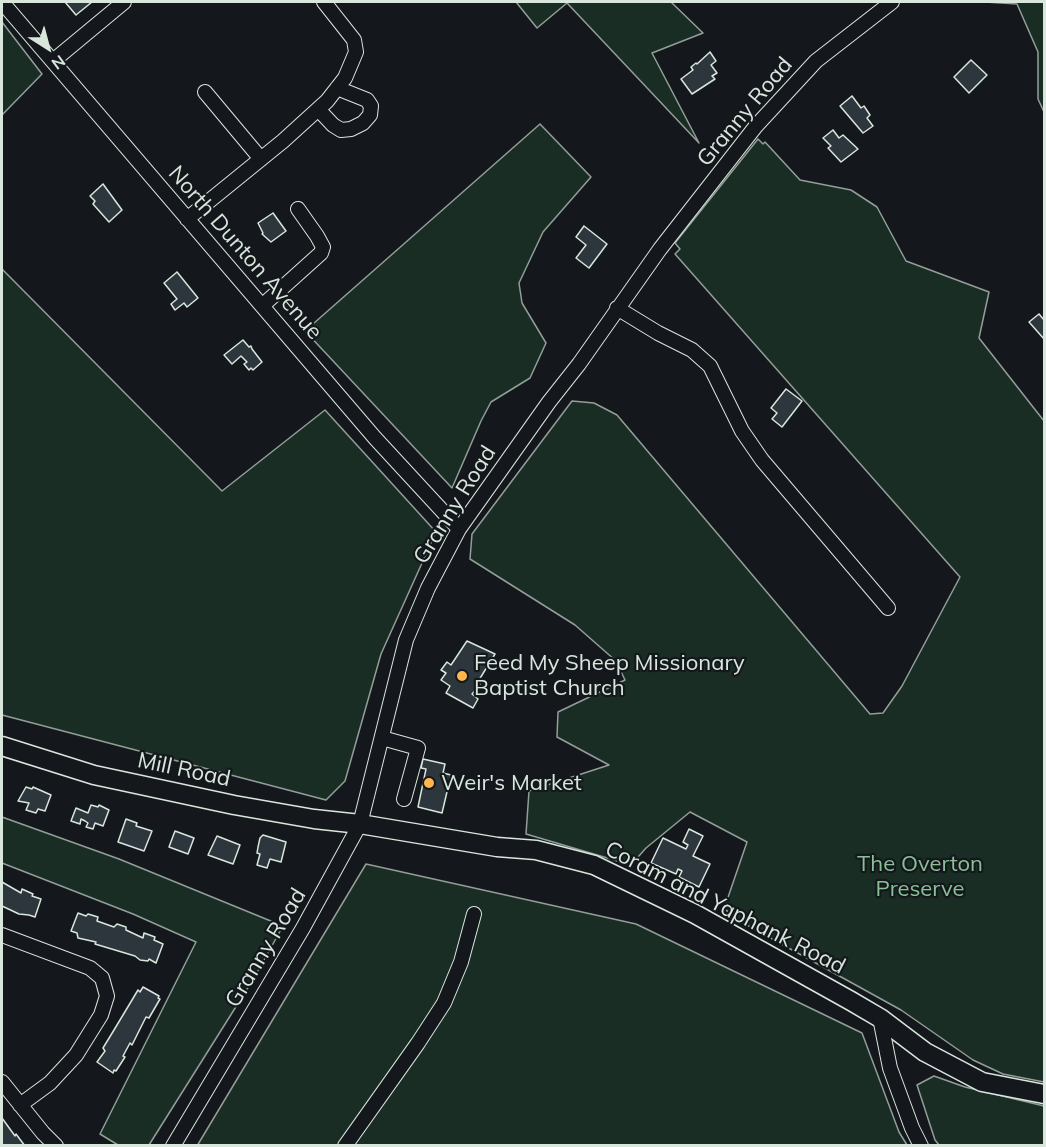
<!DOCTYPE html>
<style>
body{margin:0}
#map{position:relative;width:1046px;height:1147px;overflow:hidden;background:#14181c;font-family:Mulish,sans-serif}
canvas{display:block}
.frame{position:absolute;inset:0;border:3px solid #d8e6dc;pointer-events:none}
.north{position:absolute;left:18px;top:18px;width:60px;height:60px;-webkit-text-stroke:4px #14181c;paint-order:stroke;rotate:144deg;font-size:16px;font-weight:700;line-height:24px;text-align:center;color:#d8e6dc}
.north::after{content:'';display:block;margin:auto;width:21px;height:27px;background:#d8e6dc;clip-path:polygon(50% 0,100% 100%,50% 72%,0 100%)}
</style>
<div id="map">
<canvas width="1046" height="1147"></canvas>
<div class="frame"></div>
<div class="north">N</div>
</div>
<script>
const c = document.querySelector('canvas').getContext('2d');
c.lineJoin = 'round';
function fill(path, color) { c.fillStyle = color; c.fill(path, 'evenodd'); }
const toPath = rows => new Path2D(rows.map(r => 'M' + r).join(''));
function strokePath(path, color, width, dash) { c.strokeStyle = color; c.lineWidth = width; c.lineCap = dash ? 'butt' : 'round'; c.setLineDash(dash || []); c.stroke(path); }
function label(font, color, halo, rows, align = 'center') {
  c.font = font + ' Mulish,sans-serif'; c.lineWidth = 4.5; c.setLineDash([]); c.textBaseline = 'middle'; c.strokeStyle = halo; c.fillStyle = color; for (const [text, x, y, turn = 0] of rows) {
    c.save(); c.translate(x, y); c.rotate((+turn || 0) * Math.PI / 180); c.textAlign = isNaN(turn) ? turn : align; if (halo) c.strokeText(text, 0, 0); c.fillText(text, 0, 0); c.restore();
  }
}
const green = toPath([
 [516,2,671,2,703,33,652,53,699,143,567,3,537,28,516,2],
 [985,2,1044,2,1044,112,1038,99,1038,52,1017,4,985,2],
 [2,22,42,74,2,115,2,22],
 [540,124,591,177,543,232,519,283,522,303,546,343,530,378,491,402,481,421,452,488,305,331,540,124],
 [758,139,763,144,765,142,800,180,851,190,877,207,906,261,989,292,979,338,1044,421,1044,1082,1003,1074,973,1060,901,1010,736,919,737,917,724,909,747,842,690,812,646,848,631,865,526,834,529,791,609,765,557,737,558,712,625,680,616,661,575,625,470,559,472,534,572,401,594,403,617,415,870,714,883,713,902,686,960,577,675,254,680,249,675,243,758,139],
 [2,269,222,491,325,410,436,532,381,654,345,781,326,800,2,715,2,269],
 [2,817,119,859,283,926,254,978,149,1145,118,1145,100,1134,196,942,133,914,2,863,2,817],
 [366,864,636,924,862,1033,899,1132,907,1145,197,1146,366,864],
 [934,1076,965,1087,1044,1106,1044,1145,939,1145,935,1140,917,1085,934,1076]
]);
const building = toPath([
 [65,2,92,2,76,15,65,2],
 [710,52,716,61,711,65,717,73,712,76,715,79,692,94,681,79,693,70,691,67,696,63,697,64,710,52],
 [971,60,987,75,969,93,954,77,971,60],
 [852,96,861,108,864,106,870,115,867,118,873,126,863,133,840,106,852,96],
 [833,130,839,138,843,135,858,149,841,162,828,148,831,146,823,138,833,130],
 [103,184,122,210,109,222,93,204,95,201,90,196,103,184],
 [273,213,286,231,271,242,262,234,263,233,258,223,273,213],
 [584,226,607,244,589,268,576,258,586,245,576,237,584,226],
 [177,272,198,298,187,307,184,303,175,310,171,304,177,299,164,283,177,272],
 [1039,314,1044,320,1044,339,1029,322,1039,314],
 [243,340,249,347,251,346,252,349,262,362,253,370,251,368,249,370,244,364,247,362,241,356,232,364,224,355,243,340],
 [786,389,802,401,782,427,772,419,777,413,771,408,786,389],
 [467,641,495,654,479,680,480,685,472,694,478,699,473,708,446,693,450,686,441,680,446,673,441,670,447,662,451,665,467,641],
 [423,759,445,764,443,773,451,775,442,813,418,807,426,769,421,768,423,759],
 [26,787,32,789,33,787,51,795,45,811,38,809,36,813,26,810,29,803,18,801,26,787],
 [91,805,98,807,99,805,109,810,103,826,95,823,93,829,86,827,88,823,85,821,81,819,80,824,71,821,76,808,88,813,91,805],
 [126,819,137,823,136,826,152,831,144,851,118,842,126,819],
 [689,829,703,836,693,856,710,864,699,887,679,877,682,871,678,869,676,874,651,863,663,838,686,849,688,845,683,842,689,829],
 [175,831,194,838,188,854,169,847,175,831],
 [263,835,286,842,281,862,270,859,267,868,257,865,260,854,257,853,258,847,260,838,263,835],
 [217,836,240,845,233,864,208,855,217,836],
 [2,882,21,893,22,889,33,894,32,896,41,899,35,917,29,915,19,914,2,906,2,882],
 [78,913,86,916,88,914,98,917,97,921,114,927,117,924,126,927,126,930,143,938,144,933,155,937,154,940,163,944,156,963,149,959,148,961,140,960,135,956,95,944,96,942,78,938,77,933,71,931,78,913],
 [143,987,159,996,158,998,160,999,149,1018,146,1017,132,1045,130,1043,123,1056,125,1057,116,1071,114,1070,113,1073,97,1062,105,1051,103,1048,114,1030,138,990,140,992,143,987],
 [2,1118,15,1136,16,1134,25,1146,2,1146,2,1118]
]);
const minor = toPath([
 [2,2,375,438,459,529],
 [53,61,124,2],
 [205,92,261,159],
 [318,109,333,125,341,130,351,129,363,123,370,115,371,106,367,100,337,88],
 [187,219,283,141,327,101,345,78,356,52,354,40,324,2],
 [262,306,321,253,323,247,317,236,298,209],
 [617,308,658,333,692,350,710,366,742,431,762,460,888,608],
 [382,738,418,748,404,799],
 [2,935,90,968,102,978,107,996,101,1015,76,1055,50,1083,20,1105],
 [880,1018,890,1068,912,1128,921,1146],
 [2,1082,43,1133,56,1146],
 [173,1146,303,928,360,824,406,640,428,588,459,529,549,402,579,364,660,249,756,126,816,61,892,2],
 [345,1146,418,1043,444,1003,461,962,474,914]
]);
const major = toPath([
 [2,746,94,775,234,805,314,819,360,824,497,847,536,850,594,865,695,914,851,1001,880,1018,925,1052,982,1082,1044,1094]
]);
const markers = [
 [462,676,6,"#ffb74d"],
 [429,783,6,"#ffb74d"]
];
const streetNames = [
 ["Granny Road",745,112,-50],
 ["North Dunton Avenue",245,253,49],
 ["Granny Road",455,505,-58],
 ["Mill Road",184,770,12],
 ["Coram and Yaphank Road",725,908,27],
 ["Granny Road",266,948,-59]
];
const poiNames = [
 ["Feed My Sheep Missionary",474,663],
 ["Baptist Church",474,688],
 ["Weir's Market",441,783]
];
const parkNames = [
 ["The Overton",920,864],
 ["Preserve",920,889]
];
fill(green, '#1a2d24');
strokePath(green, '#939e99', 1.5);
fill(building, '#2c363c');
strokePath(building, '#d8e6dc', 1.5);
strokePath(minor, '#d8e6dc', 16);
strokePath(major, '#d8e6dc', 21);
strokePath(minor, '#14181c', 14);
strokePath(major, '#14181c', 18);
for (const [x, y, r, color] of markers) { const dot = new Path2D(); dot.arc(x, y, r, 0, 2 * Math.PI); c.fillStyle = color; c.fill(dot); strokePath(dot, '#14181c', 2); }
label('22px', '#d8e6dc', '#14181c', streetNames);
label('22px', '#d8e6dc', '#14181c', poiNames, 'left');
label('22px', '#8ac095', '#14181c', parkNames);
</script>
